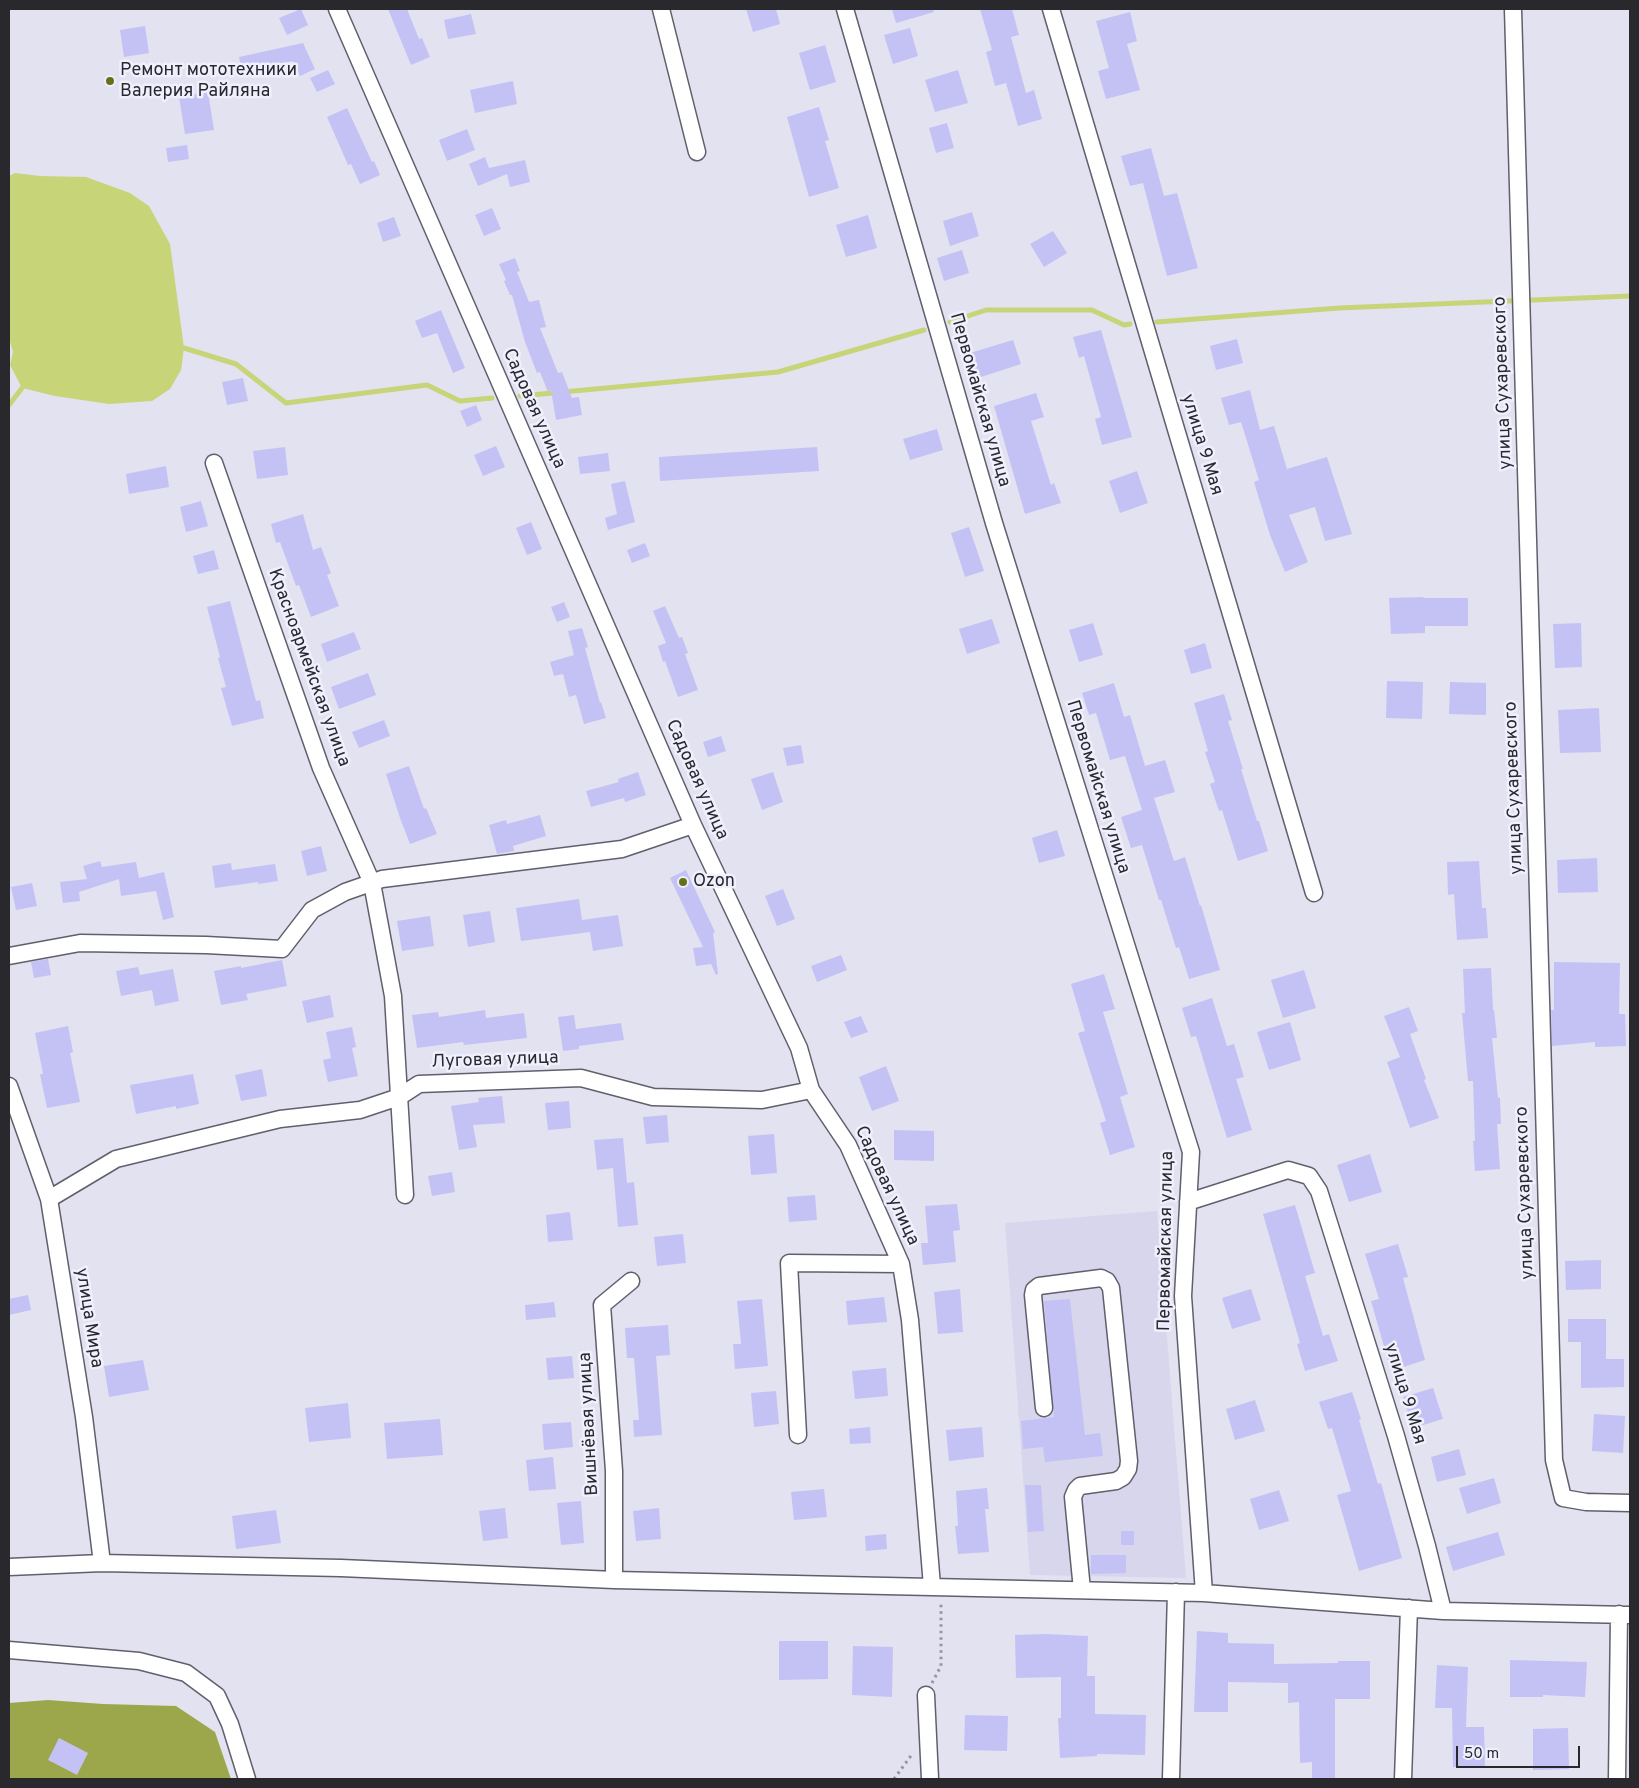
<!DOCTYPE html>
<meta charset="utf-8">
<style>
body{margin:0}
#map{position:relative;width:1639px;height:1788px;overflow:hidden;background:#e2e2f1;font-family:Overpass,sans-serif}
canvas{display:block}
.frame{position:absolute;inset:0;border:10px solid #28282d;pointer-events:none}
.scale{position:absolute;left:1456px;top:1746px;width:124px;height:22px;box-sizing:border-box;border:2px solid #28282d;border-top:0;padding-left:6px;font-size:15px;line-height:18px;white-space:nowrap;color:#28282d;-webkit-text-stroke:4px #efeffe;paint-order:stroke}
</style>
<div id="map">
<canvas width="1639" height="1788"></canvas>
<div class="frame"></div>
<div class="scale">50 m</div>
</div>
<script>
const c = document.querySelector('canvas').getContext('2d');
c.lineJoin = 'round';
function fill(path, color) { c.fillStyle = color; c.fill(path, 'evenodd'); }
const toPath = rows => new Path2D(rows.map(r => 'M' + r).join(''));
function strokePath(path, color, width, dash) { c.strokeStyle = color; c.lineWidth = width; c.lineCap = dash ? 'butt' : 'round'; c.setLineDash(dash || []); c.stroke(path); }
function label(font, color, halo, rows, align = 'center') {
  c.font = font + ' Overpass,sans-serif'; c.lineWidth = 5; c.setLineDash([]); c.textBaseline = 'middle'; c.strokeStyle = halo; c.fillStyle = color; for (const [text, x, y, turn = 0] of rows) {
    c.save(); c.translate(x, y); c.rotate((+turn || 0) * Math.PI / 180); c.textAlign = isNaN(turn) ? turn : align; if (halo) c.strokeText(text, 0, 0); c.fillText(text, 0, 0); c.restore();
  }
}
const built = toPath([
 [1157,1211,1186,1578,1030,1575,1005,1223]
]);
const forest = toPath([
 [48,1700,103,1704,176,1706,215,1732,231,1779,9,1779,9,1703]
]);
const water = toPath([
 [15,173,40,176,86,177,130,193,149,206,170,244,184,348,181,370,170,389,152,401,109,404,55,396,22,388,10,365,13,352,9,338,9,176]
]);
const stream = toPath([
 [950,322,986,310,1092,310,1124,325,1130,324],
 [1157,322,1339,308,1630,296],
 [184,348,236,364,286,403,427,385,460,401,492,398],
 [520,396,778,372,924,330],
 [9,405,22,388]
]);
const building = toPath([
 [301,9,308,25,287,35,279,18],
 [388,9,407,9,419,39,422,38,430,57,411,65],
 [746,9,776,9,780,24,753,32],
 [892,9,933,9,934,12,896,23],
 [980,9,1012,9,1019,35,1011,37,1026,93,1034,90,1042,119,1018,126,1006,83,995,86,986,52,992,50],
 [1130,12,1137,41,1127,44,1140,90,1106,99,1098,71,1109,68,1096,21],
 [471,14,476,34,448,39,444,20],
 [145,26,149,53,124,57,120,30],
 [910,28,918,56,893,64,884,35],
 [303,43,315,69,300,76,293,61,242,72,239,57],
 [825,45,836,82,810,90,799,53],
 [328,70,335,84,317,92,310,78],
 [958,70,968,103,935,112,925,80],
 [513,81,517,104,475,113,470,90],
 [208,92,214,130,185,134,179,97],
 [819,107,829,140,825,141,839,188,809,197,787,117],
 [347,108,372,162,374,161,380,175,360,184,351,164,348,165,327,117],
 [947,123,954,148,936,153,929,128],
 [467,129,475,150,447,161,439,140],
 [187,145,189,159,168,162,166,148],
 [1151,148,1164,196,1177,193,1198,268,1167,276,1143,183,1130,186,1121,156],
 [485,157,489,168,525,160,530,182,510,187,507,174,478,186,469,164],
 [492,208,501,229,484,236,475,215],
 [972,212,979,236,950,246,943,221],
 [868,215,877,248,846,257,836,225],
 [394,217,401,236,383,242,377,223],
 [1053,231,1067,253,1044,267,1030,244],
 [962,250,969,273,944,281,937,258],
 [515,258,520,271,517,272,529,302,539,300,546,327,540,328,558,373,562,372,572,398,579,397,582,415,556,420,551,390,548,392,540,372,537,373,525,342,512,295,510,295,504,281,506,280,499,264],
 [441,310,465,368,453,373,437,333,422,338,415,321],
 [1101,330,1132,437,1102,445,1095,419,1101,417,1084,356,1079,358,1073,337],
 [1237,339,1243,363,1216,370,1210,346],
 [1013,340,1021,364,978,378,970,353],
 [243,378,248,401,227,405,222,382],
 [1250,390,1260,430,1274,426,1287,469,1327,457,1352,534,1325,541,1315,507,1289,515,1308,562,1285,572,1270,535,1254,482,1259,480,1241,422,1229,425,1221,398],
 [1036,393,1044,417,1031,421,1051,485,1054,483,1061,503,1025,514,994,406],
 [476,405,482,420,467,427,460,411],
 [937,429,943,450,910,460,903,439],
 [496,446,505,467,483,476,474,455],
 [285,447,288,475,257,479,253,451],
 [817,447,819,471,660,481,659,457],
 [608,453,610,471,580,474,578,457],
 [166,466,169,487,129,494,126,474],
 [1137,471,1148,503,1120,513,1109,481],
 [625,481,635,522,608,530,605,518,617,514,611,484],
 [201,501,208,526,186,532,180,507],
 [303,514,313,550,321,547,331,573,327,575,339,606,311,617,299,585,296,586,280,542,276,543,271,524],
 [531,522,542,549,527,555,516,528],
 [969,527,984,571,965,577,951,533],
 [645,543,650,556,632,563,627,550],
 [214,550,219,569,198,574,193,556],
 [1423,597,1424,598,1468,598,1468,626,1425,626,1425,633,1391,634,1389,598],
 [230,601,256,701,260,700,264,718,232,726,221,688,226,687,218,658,220,657,207,607],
 [564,602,570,617,557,622,551,607],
 [665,606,679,638,682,637,688,653,685,654,698,690,678,697,665,661,663,662,658,646,666,643,653,611],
 [992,619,1000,643,967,654,959,629],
 [1093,623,1103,655,1079,662,1069,630],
 [1581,623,1582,667,1555,668,1553,624],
 [582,628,588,647,585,648,600,703,601,702,606,718,584,724,576,695,569,697,563,674,554,676,550,662,574,655,568,631],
 [354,632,361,649,327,662,321,644],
 [1205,643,1212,668,1191,674,1184,650],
 [368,673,376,695,339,709,331,687],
 [1387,681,1423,682,1422,719,1386,718],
 [1450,682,1486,683,1486,715,1449,714],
 [1114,683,1124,717,1130,715,1145,766,1165,760,1175,792,1154,798,1174,861,1185,857,1200,906,1201,905,1220,970,1189,979,1179,947,1176,948,1161,900,1159,900,1142,845,1131,848,1121,817,1142,810,1125,756,1110,760,1096,713,1089,715,1082,693],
 [1224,694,1232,720,1228,721,1243,769,1241,769,1257,821,1259,821,1268,851,1238,861,1222,810,1219,811,1210,784,1215,782,1205,752,1208,751,1194,703],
 [1599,708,1601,752,1560,753,1558,710],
 [384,720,390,736,359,748,352,732],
 [721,736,726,751,708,757,703,742],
 [801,745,804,763,787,766,783,748],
 [409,766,424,809,426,808,437,834,410,844,400,818,386,774],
 [638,772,646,795,625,802,624,798,591,807,586,791,619,782,618,779],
 [773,772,783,802,762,810,751,779],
 [540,815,546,836,513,846,514,851,497,854,489,825,506,820,507,824],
 [1057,830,1065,856,1039,863,1032,838],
 [321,846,327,871,307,876,301,851],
 [1597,858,1598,892,1558,893,1557,860],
 [100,861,102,867,136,862,139,878,164,872,174,917,163,920,156,891,121,896,119,879,79,892,80,901,63,903,60,882,87,879,83,866],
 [1479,861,1482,908,1486,908,1488,938,1457,940,1454,894,1448,895,1447,862],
 [231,863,232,870,275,864,278,881,258,884,258,882,215,888,212,866],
 [686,870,715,932,713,933,718,974,716,975,711,964,696,966,693,948,703,947,670,878],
 [32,883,37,906,16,910,11,887],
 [783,889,795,919,777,926,765,896],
 [579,899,582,920,618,915,623,946,593,951,590,932,521,941,516,908],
 [490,911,495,942,468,947,463,915],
 [430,916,434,946,402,951,397,921],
 [841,955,847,970,817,982,811,966],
 [48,959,51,975,34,978,31,962],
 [282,960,287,986,246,994,248,1000,221,1005,214,971,241,966,241,968],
 [1554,962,1620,963,1619,1014,1625,1014,1626,1046,1595,1047,1595,1042,1552,1046,1551,1010,1554,1010],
 [138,967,140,975,173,969,179,1001,155,1006,152,990,121,996,116,971],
 [1491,968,1493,1010,1494,1010,1497,1038,1492,1038,1498,1098,1500,1098,1501,1124,1497,1124,1500,1169,1475,1171,1473,1141,1475,1141,1473,1081,1468,1081,1462,1013,1465,1013,1463,969],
 [1304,970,1316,1008,1283,1018,1271,980],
 [1104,974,1115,1009,1103,1012,1128,1094,1120,1097,1135,1147,1110,1155,1100,1123,1106,1121,1078,1033,1085,1031,1071,984],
 [330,995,334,1017,307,1023,302,1001],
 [1212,998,1227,1046,1234,1044,1244,1077,1236,1079,1252,1130,1227,1138,1196,1036,1191,1037,1182,1008],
 [1409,1007,1418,1031,1410,1034,1426,1079,1424,1080,1439,1118,1410,1128,1387,1062,1400,1057,1384,1016],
 [485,1010,486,1018,524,1013,527,1038,464,1045,463,1042,417,1048,412,1015,438,1012,439,1017],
 [574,1015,576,1029,621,1023,624,1040,579,1046,579,1049,563,1051,558,1017],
 [861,1016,868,1032,851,1038,844,1022],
 [1290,1022,1301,1060,1269,1070,1257,1032],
 [68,1026,73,1052,70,1053,80,1102,47,1108,40,1074,43,1074,35,1033],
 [352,1027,356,1047,352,1048,358,1076,328,1082,323,1060,331,1058,326,1032],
 [886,1066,899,1101,872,1111,859,1077],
 [262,1069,267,1096,241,1101,235,1075],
 [193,1074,199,1104,176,1109,176,1106,136,1114,130,1085],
 [502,1096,505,1123,473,1125,477,1147,459,1150,451,1106,479,1102,478,1098],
 [569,1101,571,1128,548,1130,545,1103],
 [667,1115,669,1142,646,1144,643,1117],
 [894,1130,934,1131,934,1161,894,1160],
 [774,1134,777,1173,751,1175,748,1136],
 [623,1138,627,1183,634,1182,638,1225,618,1227,613,1168,597,1170,594,1140],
 [1370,1154,1382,1192,1349,1202,1337,1165],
 [452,1172,455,1192,432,1196,428,1176],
 [815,1195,817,1220,789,1222,787,1197],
 [957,1204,960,1230,953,1231,956,1262,923,1265,921,1243,928,1243,925,1206],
 [1295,1205,1315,1273,1305,1276,1323,1336,1329,1334,1338,1361,1305,1371,1297,1344,1300,1343,1263,1214],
 [570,1212,573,1240,548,1242,546,1215],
 [683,1234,686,1263,657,1266,654,1237],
 [1398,1244,1408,1277,1403,1278,1425,1360,1391,1371,1371,1301,1379,1299,1365,1254],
 [1601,1260,1601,1289,1566,1290,1565,1261],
 [960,1289,963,1332,938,1334,934,1292],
 [1251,1289,1261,1320,1232,1329,1222,1298],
 [28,1295,31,1310,9,1315,9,1299],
 [884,1297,887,1322,848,1325,846,1301],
 [762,1299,768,1366,735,1369,733,1344,741,1344,737,1301],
 [1070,1299,1085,1435,1100,1433,1103,1456,1045,1462,1043,1447,1023,1449,1021,1421,1054,1417,1044,1301],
 [554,1302,556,1317,526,1320,525,1305],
 [1568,1319,1606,1319,1606,1359,1624,1359,1624,1387,1581,1388,1581,1342,1568,1342],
 [668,1325,670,1355,656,1356,662,1435,634,1437,633,1420,639,1420,634,1358,627,1358,625,1328],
 [572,1356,574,1378,548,1380,546,1358],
 [143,1360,149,1390,109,1397,104,1366],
 [886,1368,888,1396,855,1399,852,1371],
 [1433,1388,1443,1419,1413,1428,1403,1397],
 [776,1391,779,1424,754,1427,751,1393],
 [1352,1392,1361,1419,1359,1420,1378,1484,1381,1483,1402,1558,1359,1571,1337,1495,1351,1491,1332,1428,1328,1429,1319,1402],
 [1255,1400,1265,1431,1235,1440,1226,1409],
 [348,1403,351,1438,309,1442,305,1408],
 [1594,1414,1625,1416,1623,1453,1592,1451],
 [440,1419,443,1455,387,1459,384,1423],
 [571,1422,573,1447,544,1450,542,1424],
 [870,1427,871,1443,850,1444,849,1429],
 [982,1427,984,1457,949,1461,946,1430],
 [1459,1449,1466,1475,1437,1482,1431,1457],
 [553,1457,556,1489,529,1491,526,1460],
 [1494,1478,1501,1503,1467,1514,1459,1488],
 [1025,1485,1041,1485,1044,1531,1028,1532],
 [987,1488,989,1509,985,1509,989,1552,958,1554,955,1526,958,1526,956,1491],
 [824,1489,827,1517,794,1520,791,1492],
 [1279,1490,1289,1521,1259,1530,1250,1499],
 [581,1501,584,1543,561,1545,557,1503],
 [505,1508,508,1538,483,1541,479,1511],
 [659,1508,661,1539,636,1541,633,1511],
 [276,1510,281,1543,236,1549,232,1516],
 [1121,1531,1134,1531,1134,1545,1121,1545],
 [1498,1532,1505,1555,1453,1571,1446,1547],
 [886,1534,887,1549,866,1551,865,1536],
 [1091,1555,1126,1555,1126,1573,1091,1574],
 [1197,1631,1228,1633,1228,1643,1274,1644,1274,1664,1338,1663,1338,1661,1370,1661,1370,1699,1335,1699,1335,1779,1312,1779,1312,1762,1300,1763,1299,1702,1288,1703,1288,1683,1228,1682,1228,1712,1194,1712],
 [1045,1634,1088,1636,1087,1676,1095,1676,1095,1714,1146,1715,1145,1755,1097,1754,1097,1756,1060,1758,1058,1718,1061,1718,1061,1677,1016,1678,1015,1635],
 [779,1641,828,1641,828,1679,779,1680],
 [853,1646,893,1647,892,1697,852,1695],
 [1510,1660,1587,1662,1585,1697,1543,1695,1543,1697,1510,1697],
 [1437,1665,1468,1667,1466,1727,1484,1727,1485,1766,1453,1767,1452,1708,1435,1708],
 [965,1715,1008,1716,1007,1751,964,1750],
 [1568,1728,1569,1769,1533,1770,1533,1729],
 [59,1738,88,1753,77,1775,48,1760]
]);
const path = toPath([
 [932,1683,941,1666,941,1601],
 [894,1779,913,1753]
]);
const minor = toPath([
 [337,9,693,825,799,1048,811,1090,848,1145,901,1264,910,1320,932,1586],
 [661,9,697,152],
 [845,9,994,523,1191,1152,1183,1296,1204,1593],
 [1051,9,1314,893],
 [1513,9,1554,1460,1563,1498,1586,1502,1630,1503],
 [214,463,321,768,372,883,393,996,405,1195],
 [9,956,80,943,206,945,282,949,312,910,345,892,382,879,622,849,693,825],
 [9,1086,49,1199,84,1417,102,1563],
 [49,1199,116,1159,280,1119,360,1110,399,1097,419,1084,581,1078,653,1097,762,1100,811,1090],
 [1188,1202,1288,1170,1309,1176,1319,1191,1396,1436,1427,1546,1443,1611],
 [1044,1408,1033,1295,1034,1290,1039,1286,1101,1278,1107,1281,1111,1288,1129,1461,1128,1469,1123,1477,1116,1481,1080,1486,1076,1490,1073,1497,1082,1590],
 [798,1435,789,1263,901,1264],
 [9,1567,102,1563,341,1568,614,1580,1204,1593,1443,1611,1630,1615],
 [614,1580,614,1471,602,1305,631,1281],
 [9,1650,139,1661,186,1673,217,1696,230,1724,247,1779],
 [926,1695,930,1779],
 [1171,1779,1176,1592],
 [1403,1779,1409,1608],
 [1617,1779,1619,1614]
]);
const markers = [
 [110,81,5,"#687017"],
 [683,882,5,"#687017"]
];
const poiNames = [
 ["Ремонт мототехники",120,71],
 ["Валерия Райляна",120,92],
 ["Ozon",693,882]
];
const streetNames = [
 ["улица Сухаревского",1504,383,-92],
 ["Первомайская улица",979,400,74],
 ["Садовая улица",533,409,66],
 ["улица 9 Мая",1201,445,73],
 ["Красноармейская улица",308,668,70],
 ["Садовая улица",696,780,66],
 ["Первомайская улица",1097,787,73],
 ["улица Сухаревского",1515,788,-92],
 ["Луговая улица",495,1061,-2],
 ["Садовая улица",886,1186,65],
 ["улица Сухаревского",1526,1193,-92],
 ["Первомайская улица",1167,1241,-89],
 ["улица Мира",88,1318,81],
 ["улица 9 Мая",1404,1394,73],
 ["Вишнёвая улица",590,1424,-93]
];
fill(built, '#d7d6ed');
fill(forest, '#9ca64b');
fill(water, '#c8d478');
strokePath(stream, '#c8d478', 5);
fill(building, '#c4c2f4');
strokePath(minor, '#605f6c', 19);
strokePath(path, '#9696a0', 3, [2.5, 4]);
strokePath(minor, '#fff', 16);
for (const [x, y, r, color] of markers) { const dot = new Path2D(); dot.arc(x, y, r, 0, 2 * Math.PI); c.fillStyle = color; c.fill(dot); strokePath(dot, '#efeffe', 2); }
label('18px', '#28282d', '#efeffe', poiNames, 'left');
label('18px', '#28282d', '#efeffe', streetNames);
</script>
